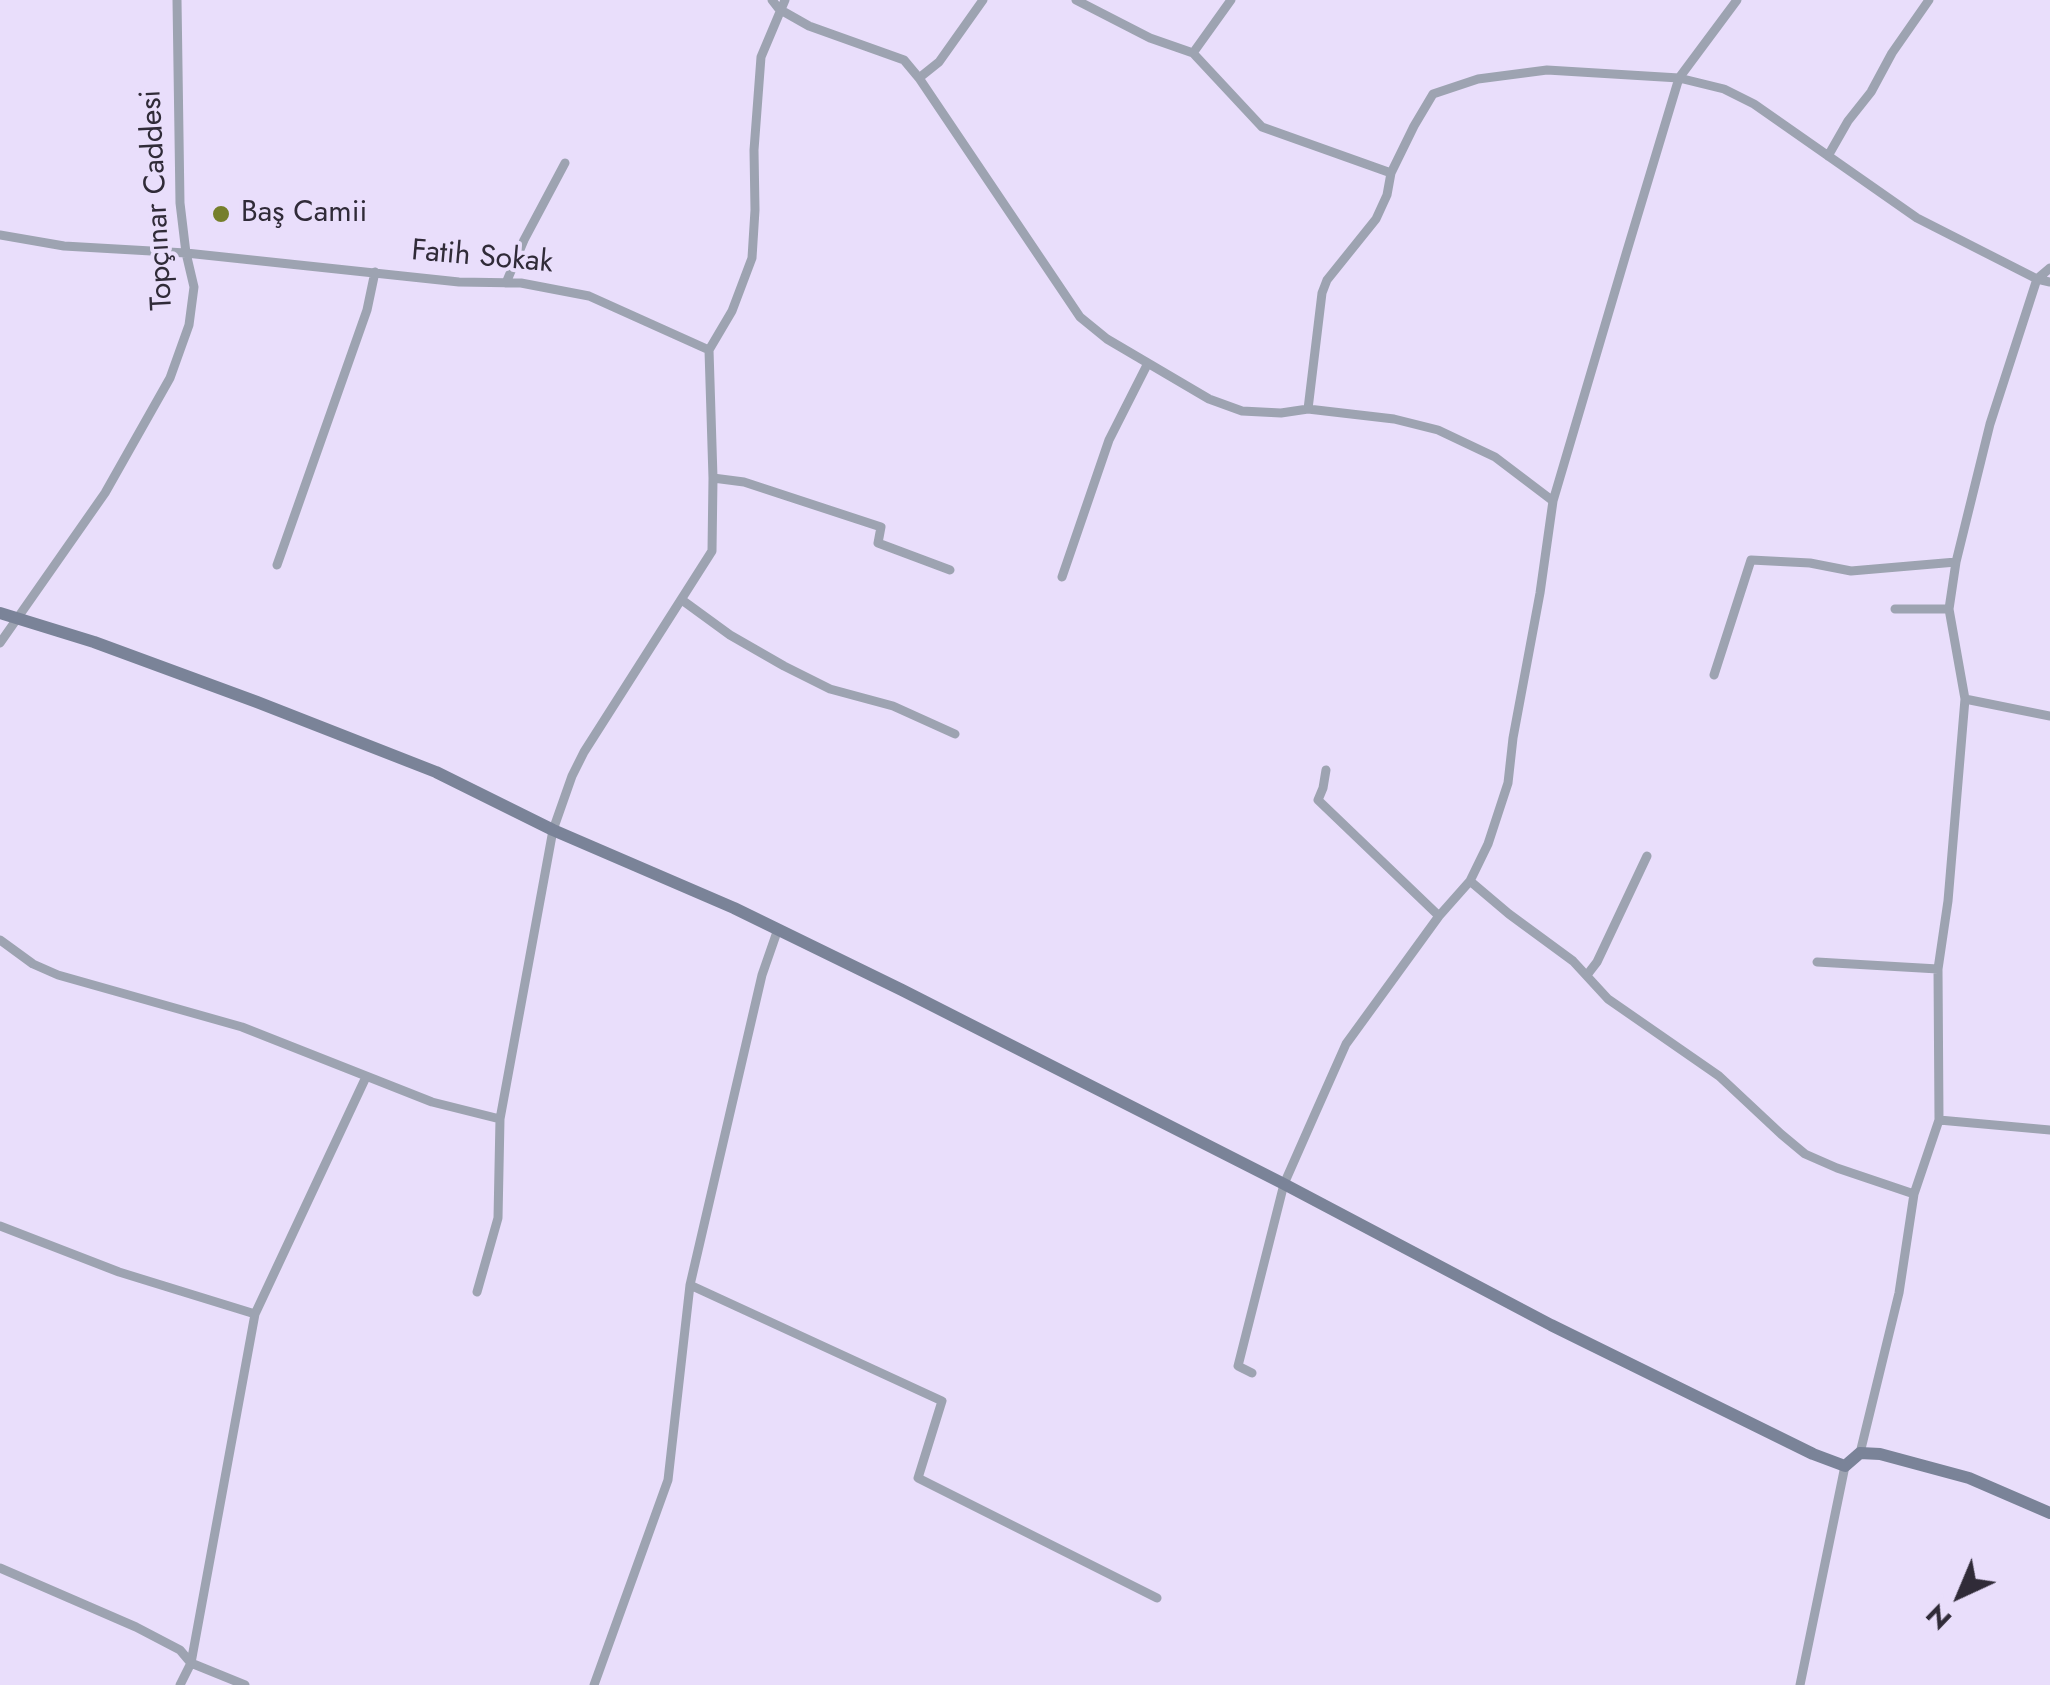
<!DOCTYPE html>
<meta charset="utf-8">
<style>
body{margin:0}
#map{position:relative;width:2050px;height:1685px;overflow:hidden;background:#e9defb;font-family:Jost,sans-serif}
canvas{display:block}
.north{position:absolute;left:1910px;top:1545px;width:100px;height:100px;-webkit-text-stroke:8px #e9defb;paint-order:stroke;rotate:224deg;font-size:28px;font-weight:700;line-height:40px;text-align:center;color:#302b38}
.north::after{content:'';display:block;margin:auto;width:35px;height:45px;background:#302b38;clip-path:polygon(50% 0,100% 100%,50% 72%,0 100%)}
</style>
<div id="map">
<canvas width="2050" height="1685"></canvas>
<div class="north">N</div>
</div>
<script>
const c = document.querySelector('canvas').getContext('2d');
c.lineJoin = 'round';
const toPath = rows => new Path2D(rows.map(r => 'M' + r).join(''));
function strokePath(path, color, width, dash) { c.strokeStyle = color; c.lineWidth = width; c.lineCap = dash ? 'butt' : 'round'; c.setLineDash(dash || []); c.stroke(path); }
function label(font, color, halo, rows, align = 'center') {
  c.font = font + ' Jost,sans-serif'; c.lineWidth = 8; c.setLineDash([]); c.textBaseline = 'middle'; c.strokeStyle = halo; c.fillStyle = color; for (const [text, x, y, turn = 0] of rows) {
    c.save(); c.translate(x, y); c.rotate((+turn || 0) * Math.PI / 180); c.textAlign = isNaN(turn) ? turn : align; if (halo) c.strokeText(text, 0, 0); c.fillText(text, 0, 0); c.restore();
  }
}
const street = toPath([
 [772,0,779,9,809,26,904,60,919,78,1080,317,1107,339,1209,399,1242,411,1281,413,1308,409,1394,419,1438,430,1495,457,1553,501],
 [1076,0,1150,38,1193,53,1262,127,1391,173],
 [1193,53,1231,0],
 [919,78,939,62,983,0],
 [1828,156,1848,121,1871,92,1892,53,1929,0],
 [0,235,64,246,186,253,459,282,521,283,589,296,709,350],
 [506,283,524,240,565,163],
 [1308,409,1322,293,1327,280,1376,219,1387,195,1391,173,1414,126,1433,94,1478,79,1547,70,1679,78,1724,89,1754,104,1917,218,2037,279,2050,282],
 [713,478,744,482,881,527,878,543,950,570],
 [277,565,367,310,375,272],
 [1062,577,1109,440,1148,363],
 [682,600,730,635,784,666,830,689,893,706,955,734],
 [1895,609,1949,609],
 [0,643,105,493,170,378,189,325,194,287,186,253,180,203,177,0],
 [1714,675,1751,560,1810,563,1851,571,1956,562],
 [1965,699,2050,716],
 [1326,770,1323,788,1318,800,1439,916],
 [1470,881,1509,914,1573,961,1608,999,1719,1076,1781,1134,1805,1154,1837,1168,1914,1194],
 [0,940,33,964,58,975,242,1027,432,1102,500,1119],
 [1817,962,1938,969],
 [1587,975,1597,962,1647,856],
 [1939,1120,2050,1130],
 [0,1226,119,1272,255,1314],
 [690,1285,942,1401,918,1478,1157,1598],
 [477,1292,498,1218,500,1119,553,830,572,776,584,752,712,551,713,478,709,350,732,311,752,258,755,210,754,150,761,57,785,0],
 [1252,1373,1238,1366,1284,1184,1314,1116,1346,1044,1439,916,1470,881,1488,844,1508,783,1513,738,1540,593,1553,501,1626,254,1679,78,1737,0],
 [1860,1453,1899,1293,1914,1194,1939,1120,1938,969,1948,901,1965,699,1949,609,1956,562,1990,424,2037,279,2050,268],
 [0,1568,136,1627,180,1650,191,1663],
 [191,1663,255,1314,366,1077],
 [180,1685,191,1663,245,1685],
 [594,1685,668,1480,690,1285,762,975,778,929],
 [1800,1685,1845,1466]
]);
const secondary = toPath([
 [0,613,94,642,257,702,436,772,553,830,734,908,902,990,1284,1184,1551,1325,1813,1454,1845,1466,1860,1453,1880,1454,1969,1478,2050,1513]
]);
const markers = [
 [221,214,10,"#767f2b"]
];
const streetNames = [
 ["Topçınar Caddesi",158,200,-93],
 ["Fatih Sokak",482,258,5]
];
const poiNames = [
 ["Baş Camii",241,214]
];
strokePath(street, '#9da3b1', 9);
strokePath(secondary, '#7a8398', 12);
for (const [x, y, r, color] of markers) { const dot = new Path2D(); dot.arc(x, y, r, 0, 2 * Math.PI); c.fillStyle = color; c.fill(dot); strokePath(dot, '#e9defb', 4); }
label('30px', '#302b38', '#e9defb', streetNames);
label('30px', '#302b38', '#e9defb', poiNames, 'left');
</script>
